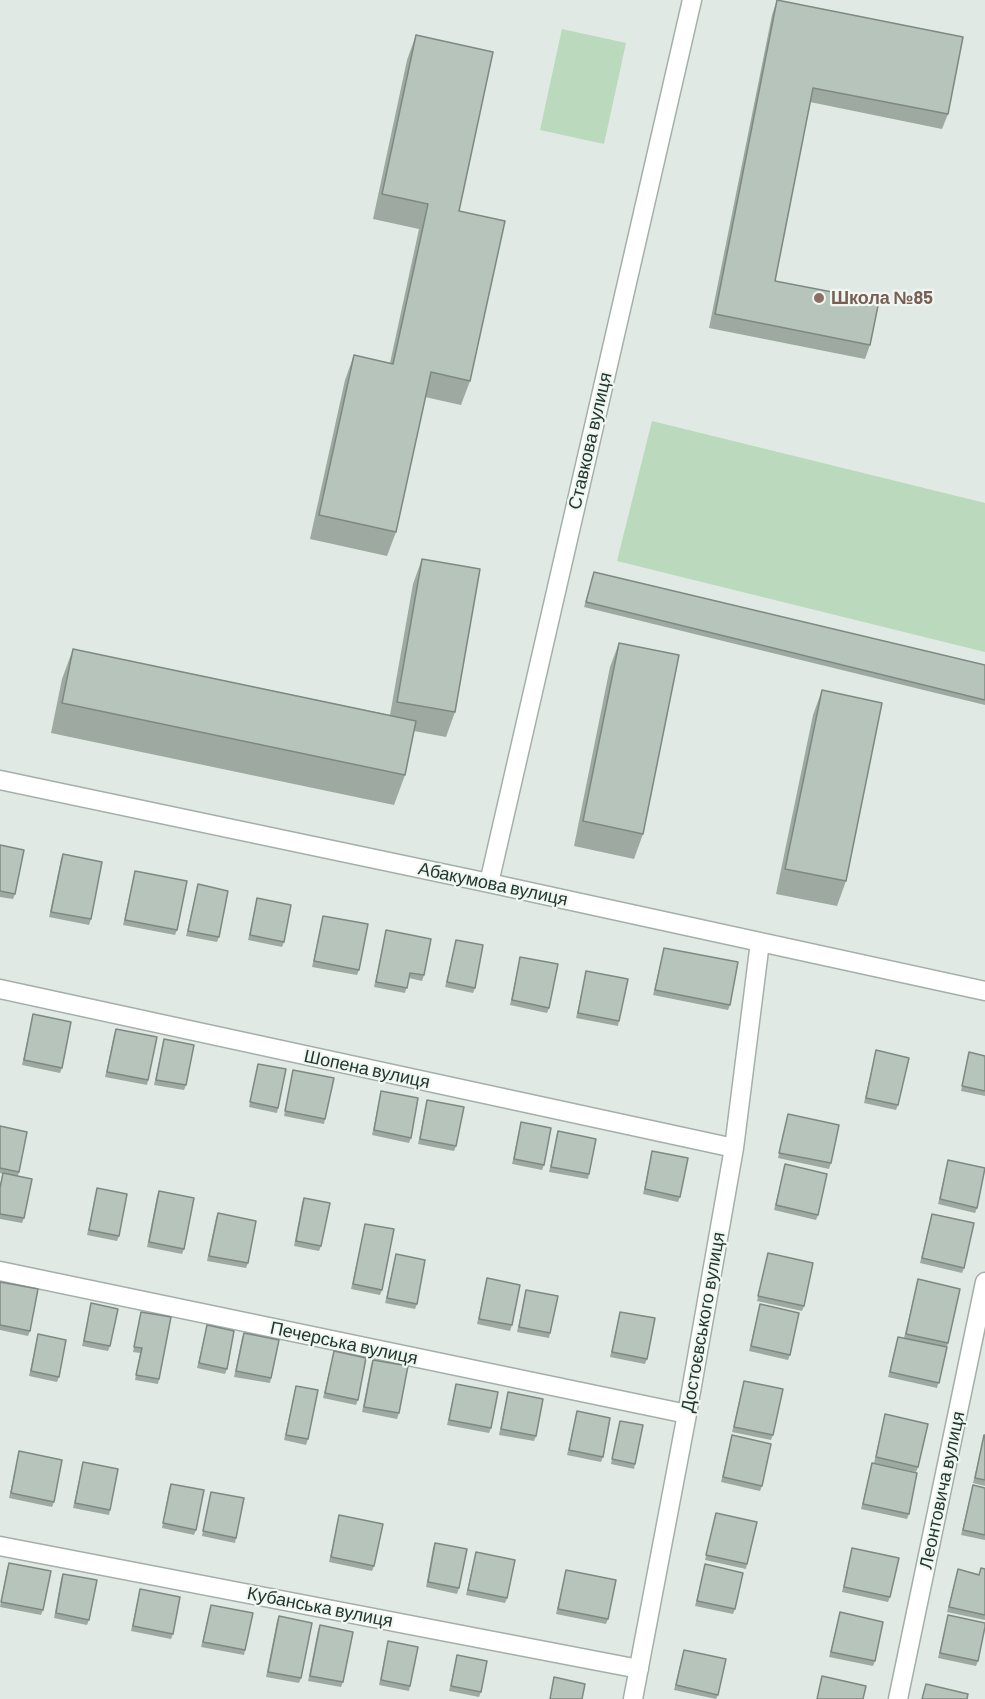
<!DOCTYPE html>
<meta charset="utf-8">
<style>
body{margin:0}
canvas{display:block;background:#e0e9e3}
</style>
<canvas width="985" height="1699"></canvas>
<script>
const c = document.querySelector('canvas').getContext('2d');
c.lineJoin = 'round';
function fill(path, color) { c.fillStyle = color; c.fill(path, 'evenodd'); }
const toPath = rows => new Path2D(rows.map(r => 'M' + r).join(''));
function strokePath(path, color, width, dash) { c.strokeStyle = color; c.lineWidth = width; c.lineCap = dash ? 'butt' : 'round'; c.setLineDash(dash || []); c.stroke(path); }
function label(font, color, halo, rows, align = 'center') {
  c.font = font + ' Barlow,sans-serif'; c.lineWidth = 4.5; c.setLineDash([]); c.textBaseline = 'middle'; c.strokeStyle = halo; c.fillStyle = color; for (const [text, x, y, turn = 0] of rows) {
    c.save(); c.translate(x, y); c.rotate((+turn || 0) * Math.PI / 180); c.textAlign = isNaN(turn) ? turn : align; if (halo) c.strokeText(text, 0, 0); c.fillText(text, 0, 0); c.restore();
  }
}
const green = toPath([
 [562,29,626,43,604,144,540,130],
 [652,421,985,503,985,652,617,561]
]);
const minor = toPath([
 [0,780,489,883,985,991],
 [489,883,692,0],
 [0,989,734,1148],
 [0,1271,687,1414],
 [0,1546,639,1669],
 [633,1699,687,1414,734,1148,760,942],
 [898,1699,985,1282]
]);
const wall = toPath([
 [777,0,948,114,942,129,810,102,775,281,870,345,865,359,709,328,772,15],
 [416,35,459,211,470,381,461,405,425,397,396,532,387,556,310,539,345,380,354,355,390,363,419,229,373,219,407,60],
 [422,559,455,712,446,737,414,731,405,775,394,805,51,733,62,679,73,649,390,715,413,584],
 [594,572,985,665,985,705,584,607],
 [619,643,643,834,634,859,574,846,610,667],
 [822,690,846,881,837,906,776,894,813,715],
 [0,845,15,894,13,899,0,897],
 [63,854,91,919,89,925,49,917,61,859],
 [135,871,177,930,175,935,123,925],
 [198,884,219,937,217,942,186,936],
 [257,898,284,942,282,947,248,940],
 [323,916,359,970,357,975,312,967],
 [386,930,424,975,422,981,409,978,405,993,374,987],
 [456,940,475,988,473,993,445,987],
 [664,948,730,1005,728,1010,653,995],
 [520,957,549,1008,547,1013,510,1005,519,962],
 [586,971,619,1021,618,1026,576,1018],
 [33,1014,62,1068,60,1073,22,1065],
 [116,1029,148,1080,147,1085,105,1077,114,1035],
 [164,1039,186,1085,184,1090,154,1085],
 [876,1050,898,1105,896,1110,864,1103],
 [969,1052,985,1056,985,1096,961,1091],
 [258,1064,278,1108,277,1113,249,1107],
 [293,1070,325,1119,324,1124,284,1116],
 [381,1091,411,1138,409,1143,372,1135,380,1096],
 [427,1100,456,1146,454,1151,418,1144],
 [788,1114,831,1163,829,1169,778,1158],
 [521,1122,544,1165,542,1170,512,1164],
 [0,1126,19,1172,18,1176,24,1218,22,1223,0,1219,0,1184,3,1174,0,1173],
 [558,1131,589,1174,588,1179,549,1172],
 [652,1151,680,1197,678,1202,643,1194],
 [948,1160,977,1208,975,1213,938,1204],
 [785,1164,818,1215,816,1220,774,1210],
 [97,1188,119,1236,117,1241,87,1235],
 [159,1191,184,1249,182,1254,147,1247,157,1196],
 [304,1198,321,1246,319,1251,294,1246,302,1203],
 [218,1213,248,1263,246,1268,207,1261,216,1218],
 [932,1214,964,1268,962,1273,920,1263],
 [365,1224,382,1290,380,1295,351,1289],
 [768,1253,804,1306,802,1311,757,1301],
 [396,1254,417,1304,415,1309,385,1303],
 [487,1278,512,1325,510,1331,477,1324],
 [918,1279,948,1343,937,1388,888,1377,898,1337,904,1338],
 [0,1282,30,1331,28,1336,0,1330],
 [526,1290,550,1333,549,1338,517,1332],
 [91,1303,110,1346,108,1351,82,1346],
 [760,1304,790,1355,788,1360,749,1351],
 [141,1312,159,1379,158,1384,135,1380,140,1353,133,1352],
 [620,1312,647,1359,645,1364,610,1357],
 [207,1325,227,1369,225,1374,197,1368],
 [244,1333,271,1378,270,1383,234,1377,242,1338],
 [38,1334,59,1377,57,1382,29,1376],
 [334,1351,358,1400,356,1405,323,1398],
 [373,1360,399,1413,397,1419,362,1412,371,1365],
 [744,1381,773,1435,771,1440,732,1432],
 [456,1384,491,1428,489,1433,447,1425],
 [296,1386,308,1439,306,1445,284,1440],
 [508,1392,536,1436,534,1441,499,1435],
 [577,1411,603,1457,601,1462,567,1455],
 [885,1414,918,1467,916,1472,874,1463],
 [620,1421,635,1464,634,1469,611,1464],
 [732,1435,762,1486,760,1491,721,1482],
 [984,1435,985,1435,985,1486,973,1483],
 [19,1451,54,1502,52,1507,9,1498],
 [83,1462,110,1510,109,1515,73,1508],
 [872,1463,909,1514,907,1519,861,1509],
 [171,1484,196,1530,194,1535,162,1528,169,1489],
 [973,1485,985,1488,985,1540,961,1535],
 [211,1492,236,1538,235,1543,202,1536],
 [716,1513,747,1564,746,1569,705,1560],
 [339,1515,374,1566,372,1571,329,1562],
 [435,1543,459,1588,457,1594,426,1587,433,1548],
 [852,1548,890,1597,888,1602,842,1592],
 [476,1552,507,1598,505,1603,466,1595],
 [9,1563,43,1610,41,1615,0,1607,7,1568],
 [705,1564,735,1609,733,1614,695,1606],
 [981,1568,985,1569,985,1620,947,1612,958,1569,979,1574],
 [566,1570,608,1619,606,1624,556,1614],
 [63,1574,89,1620,87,1625,54,1618,61,1579],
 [140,1589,173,1634,171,1639,131,1631],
 [211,1605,245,1650,244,1655,201,1647],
 [840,1612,875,1661,873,1666,829,1657],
 [948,1615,978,1661,976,1666,938,1658],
 [279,1616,301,1678,299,1683,266,1677,277,1621],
 [320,1625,343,1682,341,1687,308,1681,318,1630],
 [388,1641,410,1686,409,1691,379,1685],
 [684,1650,718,1695,716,1699,674,1690],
 [457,1655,481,1692,479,1697,449,1691]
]);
const building = toPath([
 [777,0,963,37,948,114,813,88,775,281,879,301,870,345,715,314,777,0],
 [416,35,493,52,459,211,505,221,470,381,431,372,396,532,319,515,354,355,393,364,428,204,382,194,416,35],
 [422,559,480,569,455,712,397,702,422,559],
 [594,572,985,665,985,700,586,602,594,572],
 [619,643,679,655,643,834,583,821,619,643],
 [73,649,416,721,405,775,62,703,73,649],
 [822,690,882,703,846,881,785,869,822,690],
 [0,845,24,850,15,894,0,891,0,845],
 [63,854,102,862,91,919,51,912,63,854],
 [135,871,187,881,177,930,125,920,135,871],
 [198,884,228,891,219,937,188,931,198,884],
 [257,898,291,905,284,942,250,935,257,898],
 [323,916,368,924,359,970,314,961,323,916],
 [386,930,431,939,424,975,410,973,407,988,376,982,386,930],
 [456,940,483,945,475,988,447,982,456,940],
 [664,948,738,962,730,1005,655,990,664,948],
 [520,957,558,964,549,1008,512,1000,520,957],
 [586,971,628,979,619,1021,578,1013,586,971],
 [33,1014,71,1022,62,1068,24,1060,33,1014],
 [116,1029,157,1037,148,1080,107,1072,116,1029],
 [164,1039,194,1045,186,1085,156,1080,164,1039],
 [876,1050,909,1058,898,1105,866,1098,876,1050],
 [969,1052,985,1056,985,1091,962,1086,969,1052],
 [258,1064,286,1069,278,1108,250,1102,258,1064],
 [293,1070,334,1078,325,1119,285,1111,293,1070],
 [381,1091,418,1098,411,1138,374,1130,381,1091],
 [427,1100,464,1107,456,1146,420,1139,427,1100],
 [788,1114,839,1125,831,1163,779,1153,788,1114],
 [521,1122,551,1128,544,1165,514,1159,521,1122],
 [0,1126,27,1132,19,1172,0,1168,0,1126],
 [558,1131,596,1139,589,1174,551,1167,558,1131],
 [652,1151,688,1158,680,1197,645,1189,652,1151],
 [948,1160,985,1168,977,1208,940,1199,948,1160],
 [785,1164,827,1174,818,1215,776,1205,785,1164],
 [3,1173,32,1179,24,1218,0,1214,0,1188,3,1173],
 [97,1188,127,1194,119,1236,89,1230,97,1188],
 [159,1191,194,1198,184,1249,149,1242,159,1191],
 [304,1198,330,1203,321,1246,296,1241,304,1198],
 [218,1213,256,1221,248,1263,209,1256,218,1213],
 [932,1214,974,1223,964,1268,922,1258,932,1214],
 [365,1224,394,1229,382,1290,353,1284,365,1224],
 [768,1253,813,1263,804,1306,758,1296,768,1253],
 [396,1254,425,1260,417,1304,387,1298,396,1254],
 [487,1278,520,1285,512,1325,479,1319,487,1278],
 [918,1279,960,1289,948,1343,906,1334,918,1279],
 [0,1282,38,1289,30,1331,0,1325,0,1282],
 [526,1290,558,1296,550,1333,519,1327,526,1290],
 [91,1303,118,1309,110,1346,84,1341,91,1303],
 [760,1304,799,1313,790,1355,751,1346,760,1304],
 [141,1312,171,1317,159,1379,136,1375,142,1348,134,1347,141,1312],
 [620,1312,655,1318,647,1359,612,1352,620,1312],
 [207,1325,234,1331,227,1369,199,1363,207,1325],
 [244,1333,279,1340,271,1378,236,1371,244,1333],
 [38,1334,66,1340,59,1377,31,1371,38,1334],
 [898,1337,947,1347,939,1383,890,1372,898,1337],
 [334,1351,366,1358,358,1400,325,1393,334,1351],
 [373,1360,408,1366,399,1413,364,1407,373,1360],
 [744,1381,783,1389,773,1435,734,1427,744,1381],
 [456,1384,498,1392,491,1428,449,1420,456,1384],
 [296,1386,318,1390,308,1439,286,1435,296,1386],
 [508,1392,543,1399,536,1436,501,1429,508,1392],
 [577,1411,610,1418,603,1457,569,1450,577,1411],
 [885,1414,928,1424,918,1467,876,1457,885,1414],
 [620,1421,643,1425,635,1464,612,1459,620,1421],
 [732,1435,771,1444,762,1486,723,1477,732,1435],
 [984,1435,985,1435,985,1480,975,1478,984,1435],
 [19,1451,62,1460,54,1502,11,1493,19,1451],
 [83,1462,118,1469,110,1510,75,1503,83,1462],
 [872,1463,917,1473,909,1514,863,1504,872,1463],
 [171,1484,204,1490,196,1530,163,1523,171,1484],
 [973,1485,985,1488,985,1535,963,1530,973,1485],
 [211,1492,244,1498,236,1538,203,1531,211,1492],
 [716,1513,757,1522,747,1564,706,1555,716,1513],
 [339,1515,383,1524,374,1566,331,1557,339,1515],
 [435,1543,467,1549,459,1588,428,1582,435,1543],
 [852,1548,899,1558,890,1597,844,1587,852,1548],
 [476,1552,515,1560,507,1598,468,1590,476,1552],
 [9,1563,51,1571,43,1610,1,1602,9,1563],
 [705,1564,743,1573,735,1609,697,1601,705,1564],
 [981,1568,985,1569,985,1615,949,1607,958,1569,979,1575,981,1568],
 [566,1570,616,1580,608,1619,558,1609,566,1570],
 [63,1574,97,1580,89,1620,56,1613,63,1574],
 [140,1589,180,1597,173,1634,133,1626,140,1589],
 [211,1605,253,1613,245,1650,203,1642,211,1605],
 [840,1612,883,1622,875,1661,831,1652,840,1612],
 [948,1615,985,1623,985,1627,978,1661,940,1653,948,1615],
 [279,1616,312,1623,301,1678,268,1672,279,1616],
 [320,1625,353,1632,343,1682,310,1676,320,1625],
 [388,1641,418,1647,410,1686,381,1680,388,1641],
 [684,1650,726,1659,718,1695,676,1685,684,1650],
 [457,1655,487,1661,481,1692,451,1686,457,1655],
 [822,1676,866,1686,863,1699,817,1699,822,1676],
 [554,1677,585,1684,582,1699,550,1699,554,1677],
 [926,1684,968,1694,967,1699,922,1699,926,1684]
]);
const markers = [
 [819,298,6,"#8d6e63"]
];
const educationNames = [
 ["Школа №85",831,298]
];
const streetNames = [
 ["Ставкова вулиця",590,441,-77],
 ["Абакумова вулиця",493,884,12],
 ["Шопена вулиця",367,1069,12],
 ["Достоєвського вулиця",703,1322,-80],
 ["Печерська вулиця",344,1343,12],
 ["Леонтовича вулиця",942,1490,-78],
 ["Кубанська вулиця",320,1607,11]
];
fill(green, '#bbd9bc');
strokePath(minor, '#a3b0a9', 21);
strokePath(minor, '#fff', 18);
fill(wall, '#9da9a1');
fill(building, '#b6c4bb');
strokePath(building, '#7f8983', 1.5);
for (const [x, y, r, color] of markers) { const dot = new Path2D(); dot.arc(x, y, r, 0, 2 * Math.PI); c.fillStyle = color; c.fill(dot); strokePath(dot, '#f0f6f2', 2); }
label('bold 18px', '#785e54', '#f0f6f2', educationNames, 'left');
label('18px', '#22382d', '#f0f6f2', streetNames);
</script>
